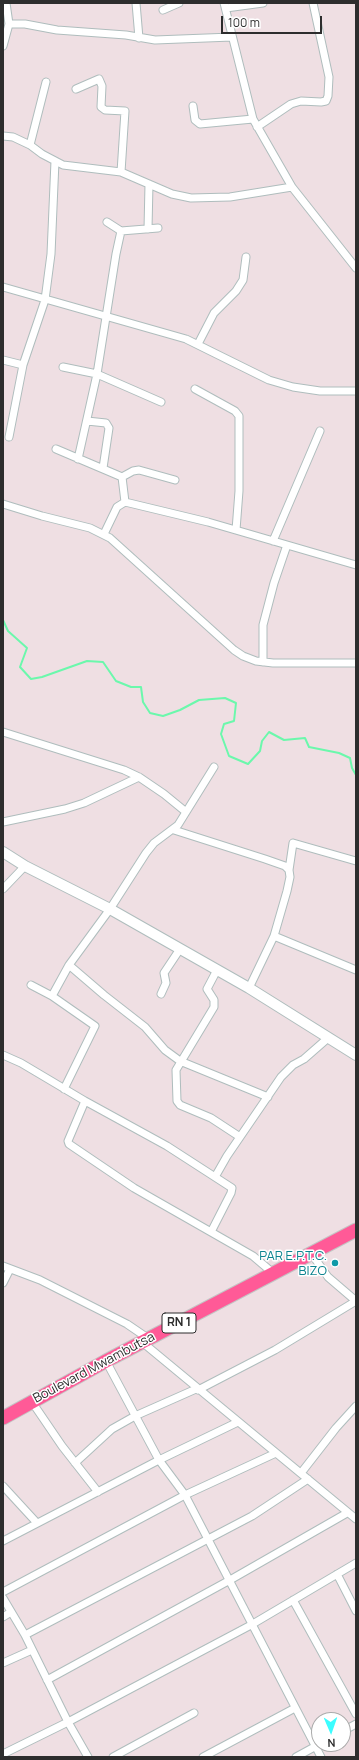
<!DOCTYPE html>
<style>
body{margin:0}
#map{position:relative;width:359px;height:1760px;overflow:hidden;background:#efdfe3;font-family:Manrope,sans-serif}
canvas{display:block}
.frame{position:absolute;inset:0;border:4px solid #2d2d2d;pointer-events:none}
.north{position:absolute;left:311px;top:1712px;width:40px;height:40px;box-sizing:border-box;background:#fff;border:1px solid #ababab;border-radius:50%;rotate:178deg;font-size:11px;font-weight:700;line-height:16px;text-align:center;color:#2d2d2d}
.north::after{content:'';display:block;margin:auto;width:14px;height:18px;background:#3cfdff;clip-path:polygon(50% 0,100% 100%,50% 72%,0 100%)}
.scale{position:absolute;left:221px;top:16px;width:101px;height:18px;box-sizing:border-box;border:2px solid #2d2d2d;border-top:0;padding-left:5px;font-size:12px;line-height:14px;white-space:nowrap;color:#2d2d2d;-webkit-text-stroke:3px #fff;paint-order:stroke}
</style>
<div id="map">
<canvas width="359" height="1760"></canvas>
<div class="frame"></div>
<div class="north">N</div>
<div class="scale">100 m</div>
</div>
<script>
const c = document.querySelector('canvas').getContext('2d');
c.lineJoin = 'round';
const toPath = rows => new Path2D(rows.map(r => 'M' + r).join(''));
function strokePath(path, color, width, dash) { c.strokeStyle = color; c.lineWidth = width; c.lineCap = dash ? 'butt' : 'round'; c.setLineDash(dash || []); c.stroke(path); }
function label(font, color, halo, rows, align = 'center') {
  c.font = font + ' Manrope,sans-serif'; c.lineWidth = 3; c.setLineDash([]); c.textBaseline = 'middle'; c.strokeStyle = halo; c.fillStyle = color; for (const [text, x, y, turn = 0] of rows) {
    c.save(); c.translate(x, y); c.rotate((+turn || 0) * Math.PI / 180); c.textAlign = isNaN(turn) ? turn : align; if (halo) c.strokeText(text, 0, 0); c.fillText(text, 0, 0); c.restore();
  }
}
const stream = toPath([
 [3,620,8,631,27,648,20,667,31,679,42,677,87,661,103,662,116,681,131,687,141,687,143,702,150,713,163,716,180,710,199,700,225,698,236,703,234,721,224,724,221,734,229,756,248,764,260,751,262,741,269,732,284,740,305,738,309,747,339,753,350,758,352,768,356,775]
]);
const street = toPath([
 [6,3,9,24],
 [136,3,139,38],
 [224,3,253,119,292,187,356,268],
 [226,8,263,3],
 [163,10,179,3],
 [3,46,9,24,25,24,57,30,126,35,155,40,232,37],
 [76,89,99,79,102,86,101,107,105,110,125,111,121,172],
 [193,106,195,120,200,124,253,119],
 [257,127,291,104,301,101,321,102,326,101,328,96,329,77,313,3],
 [3,136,13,137,30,145,42,154,63,165,121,172,172,194,191,198,230,197,292,187],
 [30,145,46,82],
 [107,222,121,231,158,228],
 [148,229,149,184],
 [3,287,186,339,269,380,293,387,320,391,356,391],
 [198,344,214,313,236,291,243,280,246,257],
 [3,360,23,365,45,300,51,254,55,161],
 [63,367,97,374,161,402],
 [195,389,235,411,239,416,239,491,236,530],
 [87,421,106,423,109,428,103,468],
 [9,437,23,365],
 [56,449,122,477,125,502],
 [78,459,97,374,116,254,121,231],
 [122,477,133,471,139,470,175,480],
 [3,504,42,516,90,528,110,538,234,650,243,656,256,661,273,663,356,663],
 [104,534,117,507,125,502,208,522,356,565],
 [273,541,320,431],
 [263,662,263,625,274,583,287,545],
 [3,732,124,770,139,777,164,794,186,812],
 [3,822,65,809,84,803,139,777],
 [174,830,265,859,285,866,289,870,290,877,287,891,274,936,249,988],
 [289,870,293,843,356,861],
 [3,889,25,866],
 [274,936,356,970],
 [69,965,104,995,145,1027,165,1050,180,1061,268,1097],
 [217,970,207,989,214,1000,214,1007,176,1070,177,1101,180,1105,211,1118,240,1137],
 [31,985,52,996,95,1026,64,1089],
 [161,994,166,983,164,973,180,949],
 [52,996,69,965,110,909,146,853,154,843,178,825,214,767],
 [3,1055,21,1063,85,1101,167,1146,232,1188,231,1193,211,1232],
 [85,1101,68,1141,69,1144,134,1188,253,1256,273,1273],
 [215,1177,227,1156,281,1077,293,1065,304,1059,328,1038],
 [311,1253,328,1277,356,1301],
 [3,1266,40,1280,127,1324,149,1339],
 [3,1283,10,1269],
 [142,1342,356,1519],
 [106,1361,159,1460,185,1495,321,1757],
 [198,1390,275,1350,356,1301],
 [32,1402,62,1446,98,1492],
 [75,1463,112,1429,135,1416,196,1389],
 [301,1473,336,1428,356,1406],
 [3,1486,37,1523],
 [3,1541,159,1460,238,1422],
 [337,1574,356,1611],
 [3,1592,185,1495,276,1453],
 [3,1598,25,1635,68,1722,88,1757],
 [293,1600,356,1714],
 [3,1617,11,1612],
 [25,1635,252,1516,308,1479],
 [3,1663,32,1650],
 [47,1680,230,1580,347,1513],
 [343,1731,356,1724],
 [3,1754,68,1722,251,1625,356,1563],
 [113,1757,194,1713],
 [203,1757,295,1708],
 [296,1757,318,1745]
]);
const secondary = toPath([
 [3,852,25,866,110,909,249,988,356,1055]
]);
const highway = toPath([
 [3,1418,106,1361,356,1230]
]);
const markers = [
 [335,1263,4,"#0f9aa8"]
];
const shields = [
 [179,1323,34]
];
const shieldNames = [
 ["RN 1",179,1323]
];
const cultureNames = [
 ["PAR E.P.T.C.",327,1256],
 ["BIZO",327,1271]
];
const streetNames = [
 ["Boulevard Mwambutsa",94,1368,-28]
];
strokePath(stream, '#6bf8ac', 2);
strokePath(street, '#afbdbd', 9);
strokePath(secondary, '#afbdbd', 12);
strokePath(highway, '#c4c4c4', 15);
strokePath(street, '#fff', 7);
strokePath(secondary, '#fff', 10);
strokePath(highway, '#ff5a97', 13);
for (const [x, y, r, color] of markers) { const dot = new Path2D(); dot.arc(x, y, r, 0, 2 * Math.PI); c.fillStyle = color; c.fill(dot); strokePath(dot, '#fff', 1.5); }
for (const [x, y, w] of shields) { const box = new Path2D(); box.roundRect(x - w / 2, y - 10, w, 20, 3); c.fillStyle = '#fff'; c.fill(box); strokePath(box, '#2d2d2d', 1); }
label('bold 12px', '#2d2d2d', null, shieldNames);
label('13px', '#0d838f', '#fff', cultureNames, 'right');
label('13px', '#2d2d2d', '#fff', streetNames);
</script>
